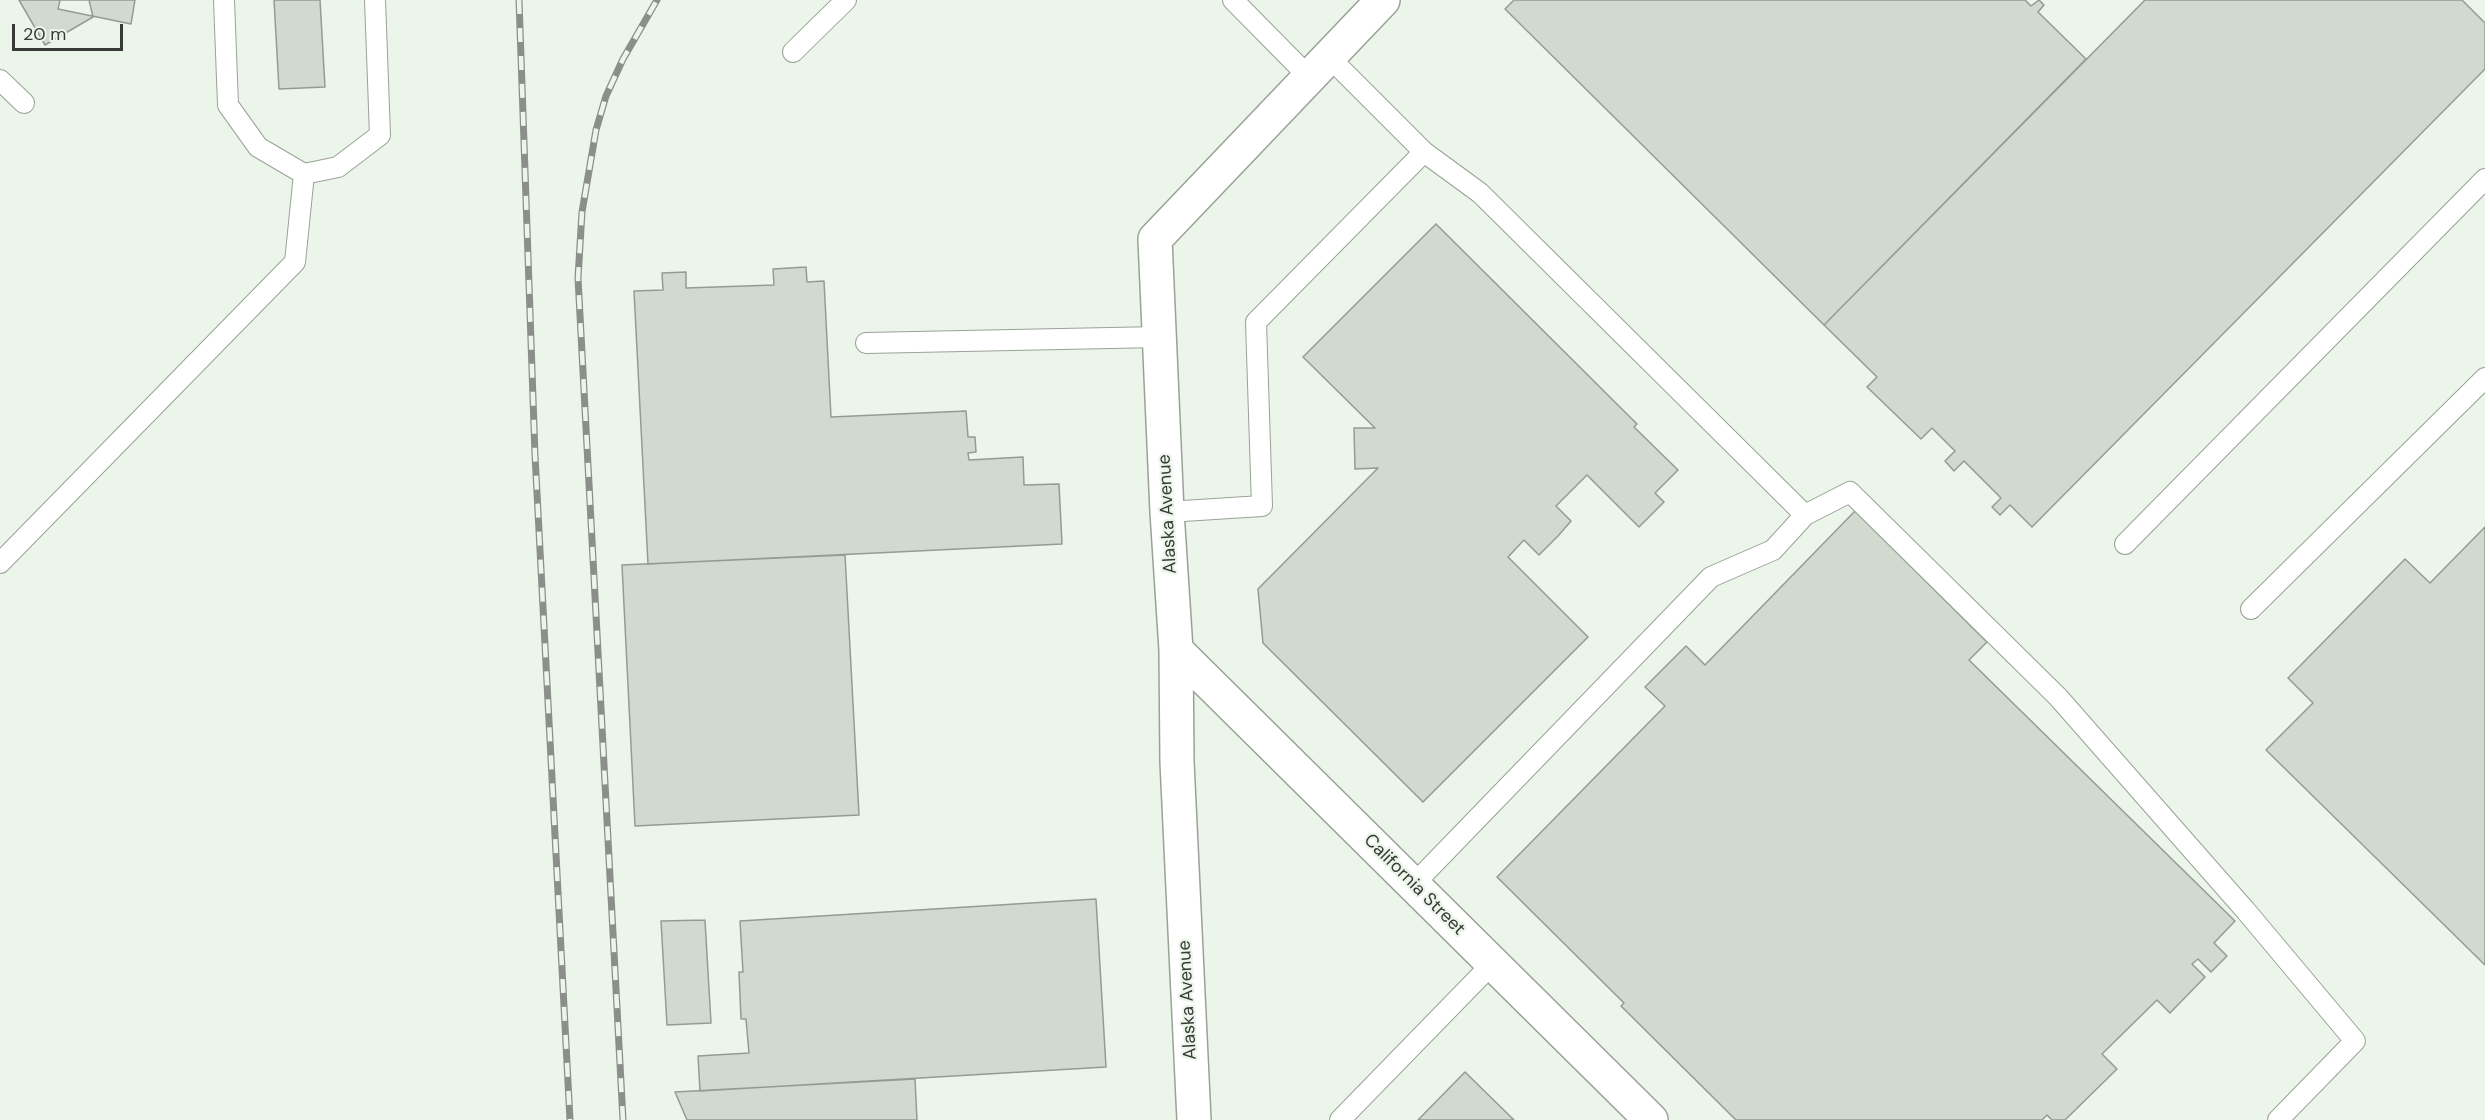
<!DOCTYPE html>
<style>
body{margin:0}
#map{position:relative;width:2485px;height:1120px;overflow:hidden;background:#ecf5ea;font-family:"DM Sans",sans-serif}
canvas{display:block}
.scale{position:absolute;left:12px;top:24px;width:111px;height:27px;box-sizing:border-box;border:3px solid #373a36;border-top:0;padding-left:8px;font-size:18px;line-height:21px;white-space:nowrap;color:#373a36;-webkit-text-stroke:4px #ecf5ea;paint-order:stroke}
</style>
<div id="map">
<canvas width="2485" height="1120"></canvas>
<div class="scale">20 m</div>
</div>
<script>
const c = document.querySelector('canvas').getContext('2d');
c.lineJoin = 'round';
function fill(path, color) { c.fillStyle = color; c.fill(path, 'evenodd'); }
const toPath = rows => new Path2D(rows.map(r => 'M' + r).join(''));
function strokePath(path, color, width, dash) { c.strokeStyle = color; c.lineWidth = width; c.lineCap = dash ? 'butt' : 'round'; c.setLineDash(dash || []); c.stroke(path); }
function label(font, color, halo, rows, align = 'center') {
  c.font = font + ' "DM Sans",sans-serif'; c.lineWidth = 4.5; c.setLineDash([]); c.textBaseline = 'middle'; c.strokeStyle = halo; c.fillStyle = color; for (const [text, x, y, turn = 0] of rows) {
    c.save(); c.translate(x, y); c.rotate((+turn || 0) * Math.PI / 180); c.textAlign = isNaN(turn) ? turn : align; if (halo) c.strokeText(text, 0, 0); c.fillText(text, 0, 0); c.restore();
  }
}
const building = toPath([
 [19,0,89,0,93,17,45,45,19,0],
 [60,0,135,0,131,24,58,9,60,0],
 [274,0,320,0,325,87,279,89,274,0],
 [1514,0,2025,0,2031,6,2039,0,2044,5,2038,12,2086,59,1824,325,1505,9,1514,0],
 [2145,0,2462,0,2485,23,2485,69,2032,527,2010,505,2000,515,1992,507,2001,498,1964,461,1954,471,1945,461,1955,451,1932,428,1921,439,1867,387,1877,377,1824,325,2145,0],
 [1436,224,1637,424,1634,427,1678,470,1655,493,1664,502,1639,527,1587,475,1556,506,1571,521,1558,536,1539,555,1524,540,1508,557,1588,637,1423,802,1263,643,1258,589,1378,468,1355,469,1354,428,1375,428,1303,357,1436,224],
 [806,267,807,282,824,281,831,417,966,411,968,437,975,437,976,452,968,453,969,460,1023,457,1024,485,1059,484,1062,544,648,564,634,291,663,290,662,273,686,272,686,288,774,285,773,269,806,267],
 [1855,511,1987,642,1969,660,2235,921,2214,943,2227,956,2211,972,2198,959,2192,964,2205,977,2170,1013,2157,1000,2102,1054,2117,1069,2065,1120,2052,1120,2047,1115,2042,1120,1736,1120,1621,1006,1624,1003,1497,877,1665,706,1645,687,1686,646,1705,665,1855,511],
 [2485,527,2485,965,2266,750,2313,703,2288,678,2405,559,2430,583,2485,527],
 [845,555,859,815,635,826,622,565,845,555],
 [1096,899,1106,1067,700,1091,698,1056,749,1053,746,1019,741,1019,739,972,743,972,740,921,1096,899],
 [705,920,711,1023,667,1025,661,921,705,920],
 [1465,1072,1514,1120,1418,1120,1465,1072],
 [915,1079,917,1120,687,1120,675,1092,915,1079]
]);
const service = toPath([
 [224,0,228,105,258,147,304,174,338,167,380,135,375,0],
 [1233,0,1309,77],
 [793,52,846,0],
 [0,80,24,103],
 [866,343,1159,337],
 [1167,512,1262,506,1256,322,1424,152,1329,57],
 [1805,515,1850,492,2058,697,2246,911,2355,1041,2278,1120],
 [2125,544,2485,179],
 [0,563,295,262,304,174],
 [2251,609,2485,378],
 [1413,885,1711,577,1773,550,1805,515,1480,193,1424,152],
 [1340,1120,1493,963]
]);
const tertiary = toPath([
 [1176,650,1651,1120],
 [1194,1120,1177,762,1176,650,1167,512,1155,239,1383,0]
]);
const rail = toPath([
 [519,0,535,455,570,1120],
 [623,1120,578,278,582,212,596,130,606,96,623,59,657,0]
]);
const streetNames = [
 ["Alaska Avenue",1168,514,-93],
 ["California Street",1414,885,45],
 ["Alaska Avenue",1188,1000,-93]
];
fill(building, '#d2dacf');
strokePath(building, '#949c92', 1.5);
strokePath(service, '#9aa298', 22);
strokePath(tertiary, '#9aa298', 36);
strokePath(service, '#fff', 20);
strokePath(tertiary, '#fff', 33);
strokePath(rail, '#8a9089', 7);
strokePath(rail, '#ecf5ea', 4.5, [14]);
label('18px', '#373a36', '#ecf5ea', streetNames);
</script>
